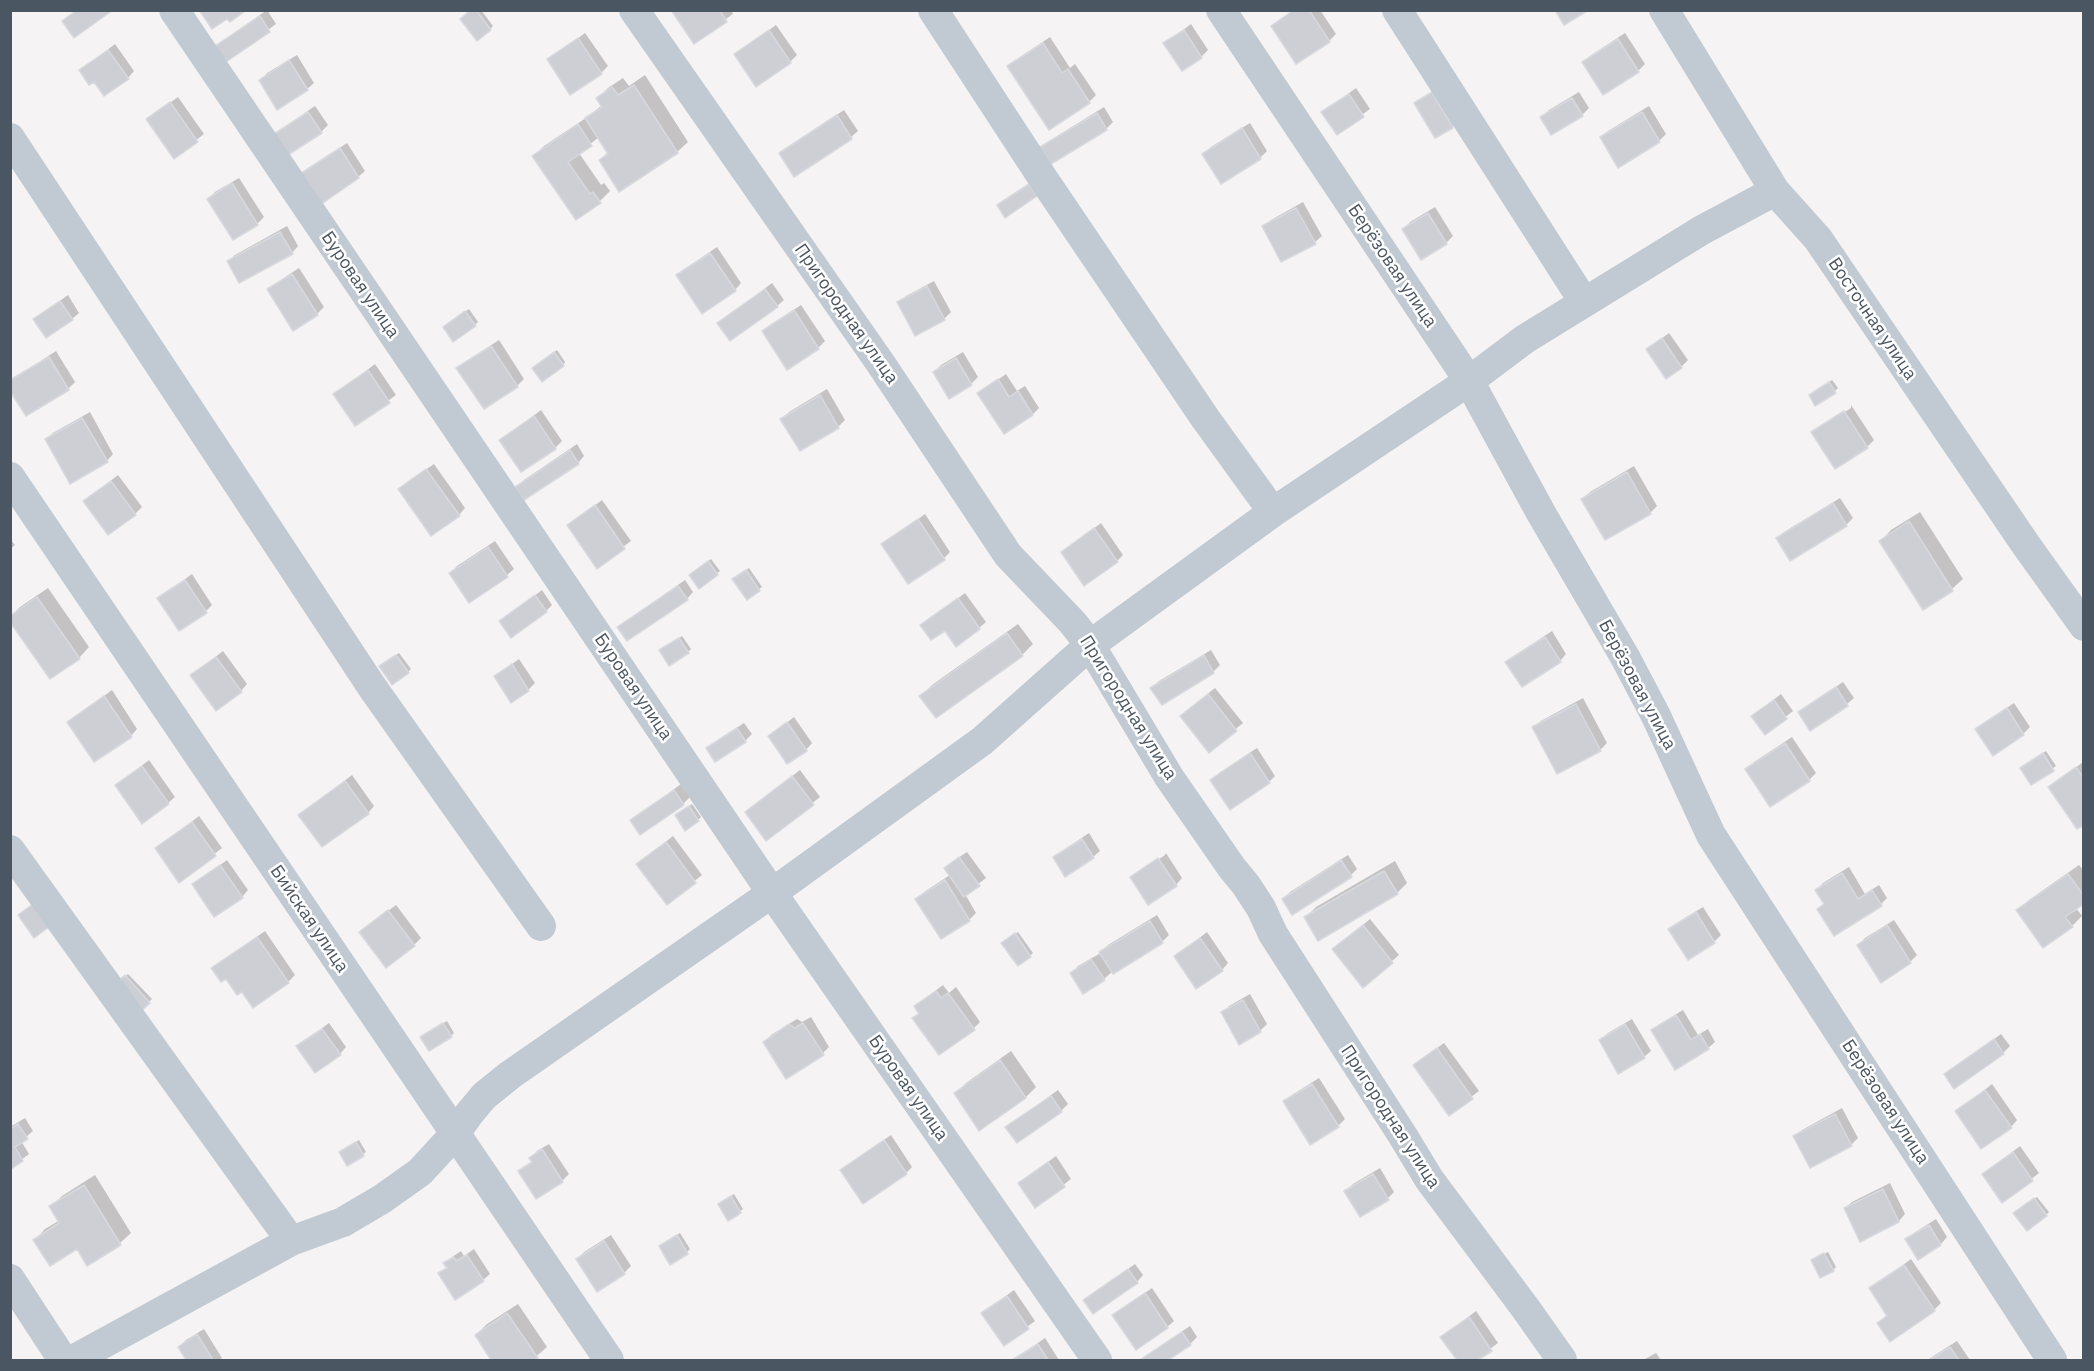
<!DOCTYPE html>
<meta charset="utf-8">
<style>
body{margin:0}
#map{position:relative;width:2094px;height:1371px;overflow:hidden;background:#f5f3f3;font-family:"IBM Plex Sans",sans-serif}
canvas{display:block}
.frame{position:absolute;inset:0;border:12px solid #4a5661;pointer-events:none}
</style>
<div id="map">
<canvas width="2094" height="1371"></canvas>
<div class="frame"></div>
</div>
<script>
const c = document.querySelector('canvas').getContext('2d');
c.lineJoin = 'round';
function fill(path, color) { c.fillStyle = color; c.fill(path, 'evenodd'); }
const toPath = rows => new Path2D(rows.map(r => 'M' + r).join(''));
function strokePath(path, color, width, dash) { c.strokeStyle = color; c.lineWidth = width; c.lineCap = dash ? 'butt' : 'round'; c.setLineDash(dash || []); c.stroke(path); }
function label(font, color, halo, rows, align = 'center') {
  c.font = font + ' "IBM Plex Sans",sans-serif'; c.lineWidth = 5; c.setLineDash([]); c.textBaseline = 'middle'; c.strokeStyle = halo; c.fillStyle = color; for (const [text, x, y, turn = 0] of rows) {
    c.save(); c.translate(x, y); c.rotate((+turn || 0) * Math.PI / 180); c.textAlign = isNaN(turn) ? turn : align; if (halo) c.strokeText(text, 0, 0); c.fillText(text, 0, 0); c.restore();
  }
}
const shadow = toPath([
 [267,10,276,24,223,62,214,49,221,42],
 [472,10,481,10,493,26,490,29],
 [673,10,731,10,733,14,694,42],
 [1293,10,1320,10,1336,34,1329,41,1297,62,1273,26],
 [1191,24,1208,50,1201,57,1165,44],
 [776,25,797,55,790,62,736,54],
 [585,33,608,66,601,73,549,60],
 [1625,33,1645,64,1638,71,1584,62,1590,56],
 [1050,37,1070,68,1075,64,1096,95,1089,102,1009,66,1016,60],
 [115,44,134,71,128,78,95,79,81,70],
 [297,55,314,83,307,89,261,80,267,73],
 [645,75,688,142,677,152,620,189,600,160,608,152,599,137,579,153,601,185,604,183,610,191,600,201,534,156,544,146,589,116,602,105,598,98,608,88,623,78,629,86],
 [1439,87,1459,120,1452,127,1416,103],
 [1356,88,1370,109,1337,133,1323,112],
 [1579,92,1589,108,1582,115,1552,133,1542,117,1549,110],
 [178,97,204,134,175,157,148,119],
 [315,106,328,125,321,132,276,134,283,128],
 [1649,106,1666,134,1659,141,1602,137,1608,131],
 [1104,107,1113,122,1106,129,1042,147,1049,141],
 [844,110,858,131,851,137,781,153,788,147],
 [1250,123,1267,151,1260,158,1222,182,1204,154,1211,147],
 [347,143,365,171,358,177,302,175,308,168],
 [239,178,264,217,257,224,209,199,215,192],
 [1303,202,1322,236,1315,242,1264,227,1271,220],
 [1435,207,1453,236,1446,243,1404,229,1410,222],
 [287,226,298,246,292,253,228,261,235,255],
 [717,247,741,283,735,290,678,275,685,269],
 [299,268,324,307,317,314,269,289,276,283],
 [934,281,951,312,944,319,899,302,906,296],
 [772,283,784,300,777,306,719,323],
 [68,295,79,313,72,319,35,319],
 [801,305,825,341,818,348,764,331,771,325],
 [469,309,478,322,475,325,448,324],
 [1669,333,1688,360,1681,367,1648,349],
 [499,340,524,379,517,386,458,368,465,362],
 [557,350,565,362,563,365,537,365],
 [56,351,75,382,68,389,26,414,10,381],
 [963,352,978,377,971,384,934,372,941,365],
 [375,364,396,395,356,424,335,394],
 [1006,374,1017,391,1025,386,1039,408,1033,414,1005,432,979,393],
 [1832,380,1838,388,1835,391,1814,392],
 [827,389,845,420,838,427,801,449,782,419,789,412],
 [1851,405,1874,440,1867,447,1813,432,1819,427,1819,429,1851,408],
 [541,410,562,441,555,448,501,440],
 [90,412,113,454,107,461,47,440,53,433],
 [577,444,584,456,578,463,517,487,524,480],
 [434,464,465,508,459,515,406,483],
 [1634,466,1657,506,1650,513,1606,538,1583,499,1590,492],
 [118,475,142,507,135,514,85,501],
 [1840,498,1853,518,1846,525,1778,539,1784,532],
 [602,500,631,541,597,566,569,525],
 [1920,512,1963,579,1952,589,1924,608,1881,541,1891,530],
 [925,514,950,552,944,558,883,545],
 [1101,523,1123,555,1117,561,1063,552],
 [10,539,15,545,10,549],
 [495,541,514,569,507,575,469,601,451,573,457,566],
 [711,559,720,571,699,587,693,572],
 [749,568,762,587,747,598,737,576],
 [192,574,212,605,206,611,159,598],
 [685,580,693,592,687,599,619,627,626,621],
 [48,588,89,647,79,658,10,617,20,607],
 [542,590,552,605,546,611,501,621],
 [965,593,986,622,979,628,945,629,922,625],
 [1018,624,1033,644,1022,655,936,716,921,696,932,685],
 [1552,631,1566,654,1560,661,1507,662,1514,656],
 [682,636,691,649,688,652,664,648],
 [1211,650,1220,665,1214,671,1162,703,1152,688,1159,681],
 [223,651,247,684,241,691,192,675],
 [399,653,411,669,408,672,384,663],
 [519,659,535,683,528,690,496,676],
 [1843,682,1854,698,1847,704,1811,728,1800,713,1807,706],
 [1215,688,1243,723,1209,751,1188,710],
 [112,690,137,729,131,736,69,722],
 [1781,694,1793,711,1765,733,1760,710],
 [1583,698,1607,743,1600,750,1534,728,1541,721],
 [2014,703,2030,727,2023,734,1977,729,1984,723],
 [794,717,812,743,806,750,770,736],
 [744,723,752,734,745,741,708,748,715,742],
 [1792,737,1816,773,1809,780,1747,769,1754,762],
 [1257,748,1275,776,1269,782,1212,780,1219,773],
 [2046,751,2056,766,2032,783,2025,765],
 [149,760,175,797,168,803,117,785],
 [2083,762,2084,763,2084,823,2050,787],
 [800,770,820,797,767,839,747,812],
 [352,775,374,806,368,813,300,815],
 [681,784,690,797,683,804,632,820],
 [692,804,701,817,698,820,680,813],
 [199,816,222,848,180,881,157,849],
 [1089,833,1100,851,1093,857,1055,858,1062,851],
 [673,836,702,875,667,903,638,864],
 [967,852,986,878,965,894,976,913,970,919,941,937,917,899,924,892,950,875,952,862],
 [1166,853,1182,878,1176,885,1132,877,1137,872,1137,874,1165,855],
 [1348,855,1357,869,1351,875,1284,899,1290,892],
 [227,860,248,890,242,897,194,884],
 [1395,861,1407,883,1397,893,1306,917,1316,907],
 [2079,865,2084,871,2084,903,2076,908,2082,916,2072,926,2018,910,2029,900],
 [1849,867,1865,894,1879,885,1887,898,1881,904,1819,909,1825,903,1817,890,1823,883],
 [396,905,421,938,414,945,368,926],
 [1703,907,1721,935,1714,942,1670,930,1677,923],
 [1157,915,1169,935,1162,942,1113,971,1104,979,1072,973,1078,966,1099,954,1108,945],
 [1370,919,1399,955,1363,986,1341,943],
 [1894,920,1917,955,1910,962,1859,945,1865,938],
 [265,931,295,975,288,982,242,990,213,968],
 [1018,932,1033,953,1030,956,1006,940],
 [1207,932,1228,963,1222,970,1176,956],
 [128,974,152,999,138,1011,115,986],
 [943,985,949,993,956,987,980,1022,974,1028,920,1013,923,1000],
 [1250,994,1267,1024,1260,1031,1223,1013,1229,1006],
 [1683,1010,1698,1035,1708,1029,1715,1042,1708,1048,1653,1030,1660,1024],
 [811,1017,829,1047,823,1053,765,1042,771,1035,797,1019,802,1022],
 [1632,1019,1651,1051,1644,1057,1601,1040,1608,1033],
 [447,1021,454,1033,451,1036,425,1034],
 [329,1023,346,1047,340,1054,298,1046],
 [2001,1034,2010,1046,2003,1053,1946,1074],
 [1444,1043,1479,1091,1450,1113,1422,1059],
 [1011,1051,1036,1087,1026,1097,980,1129,956,1093,966,1083],
 [1319,1078,1345,1119,1338,1126,1285,1102,1292,1095],
 [1992,1084,2017,1120,2011,1127,1957,1112],
 [1058,1090,1068,1104,1061,1111,1007,1127],
 [1842,1108,1858,1138,1851,1145,1795,1136,1802,1130],
 [25,1118,33,1131,21,1141,29,1154,10,1168,10,1127],
 [891,1135,912,1167,906,1173,842,1170,849,1164],
 [359,1140,366,1152,348,1164,344,1150],
 [549,1144,569,1174,562,1181,520,1171,532,1161,531,1158,537,1151],
 [2020,1146,2039,1173,2003,1201,1984,1174],
 [1056,1156,1071,1179,1036,1206,1020,1183],
 [1380,1168,1394,1192,1388,1198,1346,1191,1353,1184],
 [95,1175,131,1233,120,1243,88,1264,77,1247,35,1240,45,1229,60,1220,51,1207,62,1196],
 [1890,1183,1905,1214,1899,1221,1845,1208,1852,1202],
 [734,1194,743,1209,729,1219,719,1204],
 [2037,1197,2049,1212,2046,1215,2018,1211],
 [1936,1219,1947,1237,1941,1244,1907,1240,1914,1233],
 [680,1233,690,1249,687,1252,663,1244],
 [611,1235,631,1266,624,1273,578,1259,584,1252],
 [474,1249,490,1274,483,1280,440,1274,447,1267,445,1264,452,1257,461,1251,464,1256],
 [1828,1252,1836,1267,1833,1270,1816,1258],
 [1911,1259,1941,1303,1934,1310,1891,1340,1879,1323,1888,1314,1871,1289],
 [1135,1264,1143,1275,1137,1282,1085,1300],
 [1152,1288,1174,1321,1167,1327,1114,1315],
 [1014,1290,1035,1321,1004,1344,983,1313],
 [518,1304,547,1347,532,1360,493,1360,476,1335,487,1324],
 [1476,1311,1498,1343,1475,1360,1459,1360,1442,1337],
 [1190,1326,1197,1337,1190,1344,1165,1360,1139,1360],
 [204,1329,222,1358,220,1360,188,1360,179,1347,186,1340],
 [1045,1338,1059,1360,1014,1360,1019,1356],
 [1957,1341,1970,1360,1927,1360],
 [1656,1353,1661,1360,1643,1360]
]);
const building = toPath([
 [77,10,113,10,74,38,62,21,77,10],
 [199,10,243,10,244,12,230,22,227,19,212,29,199,10],
 [471,10,476,10,491,30,477,41,460,19,471,10],
 [671,10,720,10,727,22,694,44,671,10],
 [1294,10,1309,10,1330,42,1296,64,1271,26,1294,10],
 [1555,10,1586,10,1587,11,1564,25,1555,10],
 [260,16,270,32,223,64,212,48,260,16],
 [769,30,791,63,756,87,734,54,769,30],
 [1184,30,1202,58,1182,71,1163,43,1184,30],
 [578,38,602,74,570,95,547,59,578,38],
 [1618,39,1639,72,1603,95,1582,62,1618,39],
 [1043,43,1062,73,1068,69,1090,103,1049,130,1007,66,1043,43],
 [108,50,129,79,104,96,94,82,89,85,79,70,108,50],
 [289,60,308,90,277,110,259,80,289,60],
 [634,85,678,153,619,192,599,160,608,154,585,118,602,107,596,98,612,87,618,95,634,85],
 [1432,92,1453,128,1435,138,1414,103,1432,92],
 [1349,94,1364,117,1337,135,1321,112,1349,94],
 [1572,98,1583,116,1551,135,1540,117,1572,98],
 [170,102,198,142,174,159,146,119,170,102],
 [308,112,322,133,288,155,274,134,308,112],
 [1642,112,1660,142,1618,168,1600,137,1642,112],
 [1097,113,1107,130,1051,164,1040,147,1097,113],
 [837,115,852,139,794,177,779,153,837,115],
 [578,124,592,146,568,162,590,194,593,192,601,203,576,220,532,156,578,124],
 [1242,128,1261,159,1221,184,1202,154,1242,128],
 [340,148,359,178,320,205,300,174,340,148],
 [232,183,258,225,233,240,207,199,232,183],
 [1029,184,1037,196,1005,218,997,205,1029,184],
 [1296,208,1316,244,1281,262,1262,226,1296,208],
 [1428,213,1447,244,1421,260,1402,229,1428,213],
 [280,232,293,254,239,283,227,261,280,232],
 [710,253,736,291,702,314,676,275,710,253],
 [292,274,318,315,293,331,267,289,292,274],
 [927,286,945,320,915,336,897,302,927,286],
 [765,289,778,307,730,341,717,323,765,289],
 [60,301,73,320,46,338,33,319,60,301],
 [794,310,819,349,787,370,762,331,794,310],
 [465,311,476,326,453,342,443,327,465,311],
 [1662,338,1682,368,1666,379,1646,349,1662,338],
 [491,346,518,387,484,409,456,368,491,346],
 [554,352,564,366,542,382,532,368,554,352],
 [49,357,69,390,26,416,10,391,10,380,49,357],
 [956,358,972,385,949,399,933,372,956,358],
 [368,370,390,403,355,426,333,394,368,370],
 [998,379,1009,397,1018,391,1033,415,1004,434,977,393,998,379],
 [1829,382,1836,393,1815,406,1809,395,1829,382],
 [820,395,839,428,800,451,780,419,820,395],
 [1844,411,1868,448,1835,469,1811,432,1844,411],
 [534,416,556,449,521,472,499,440,534,416],
 [82,418,108,462,70,484,45,439,82,418],
 [570,450,579,464,524,500,515,487,570,450],
 [426,469,460,516,431,536,398,489,426,469],
 [1627,472,1651,514,1605,540,1581,499,1627,472],
 [111,481,136,515,108,535,83,501,111,481],
 [1833,503,1847,526,1790,561,1776,538,1833,503],
 [595,505,625,549,597,569,567,525,595,505],
 [918,519,945,560,908,584,881,544,918,519],
 [1909,521,1953,591,1923,610,1879,541,1909,521],
 [1094,528,1118,562,1084,586,1061,552,1094,528],
 [488,547,508,577,469,603,449,573,488,547],
 [708,561,718,575,699,589,689,575,708,561],
 [746,570,760,591,747,600,732,579,746,570],
 [185,580,207,613,179,631,157,598,185,580],
 [678,586,688,600,627,641,617,627,678,586],
 [535,595,547,612,511,638,499,621,535,595],
 [37,597,80,659,50,679,10,622,10,616,37,597],
 [958,598,980,629,956,647,945,631,931,640,920,625,958,598],
 [1007,633,1023,656,936,718,919,696,1007,633],
 [1545,637,1561,662,1522,687,1505,662,1545,637],
 [679,638,689,653,669,666,659,650,679,638],
 [396,655,409,673,392,685,379,666,396,655],
 [1204,655,1214,673,1162,705,1150,688,1204,655],
 [216,657,242,692,216,711,190,675,216,657],
 [512,664,529,691,511,703,494,676,512,664],
 [1836,687,1848,706,1810,731,1798,712,1836,687],
 [1208,694,1237,731,1209,753,1180,716,1208,694],
 [104,696,132,737,94,762,67,722,104,696],
 [1774,700,1787,719,1765,735,1751,716,1774,700],
 [1576,704,1601,751,1557,774,1532,727,1576,704],
 [2007,708,2024,735,1993,756,1975,729,2007,708],
 [787,722,807,751,787,764,768,736,787,722],
 [737,728,746,742,715,762,706,748,737,728],
 [1785,743,1810,781,1770,807,1745,769,1785,743],
 [1250,753,1270,783,1230,810,1210,780,1250,753],
 [2043,753,2054,771,2031,785,2020,768,2043,753],
 [142,766,169,804,142,824,115,785,142,766],
 [2076,767,2084,779,2084,825,2077,829,2048,787,2076,767],
 [792,776,814,805,766,841,745,812,792,776],
 [345,781,369,814,322,847,298,815,345,781],
 [674,790,684,805,640,835,630,820,674,790],
 [689,806,699,821,685,831,675,815,689,806],
 [192,822,216,856,179,883,155,848,192,822],
 [1082,839,1094,858,1065,877,1053,857,1082,839],
 [666,842,696,883,667,905,636,864,666,842],
 [959,857,980,886,964,897,944,868,959,857],
 [1158,858,1177,886,1148,905,1130,877,1158,858],
 [1341,860,1352,877,1292,915,1282,899,1341,860],
 [220,865,243,898,214,917,192,884,220,865],
 [1384,871,1398,894,1318,941,1304,917,1384,871],
 [1842,873,1858,899,1872,890,1882,906,1834,936,1817,909,1824,904,1815,890,1842,873],
 [2068,874,2084,896,2084,904,2065,917,2073,927,2043,948,2016,910,2068,874],
 [945,880,970,921,941,939,915,899,945,880],
 [33,904,49,927,34,938,18,915,33,904],
 [388,910,415,946,386,968,359,932,388,910],
 [1696,912,1715,943,1688,960,1668,929,1696,912],
 [1150,921,1163,943,1113,974,1099,952,1150,921],
 [1363,925,1393,963,1363,988,1332,949,1363,925],
 [1887,925,1911,963,1881,983,1857,945,1887,925],
 [1015,933,1031,957,1018,966,1001,943,1015,933],
 [257,937,289,983,253,1008,242,992,237,995,226,979,221,982,211,968,257,937],
 [1200,938,1223,971,1196,989,1174,956,1200,938],
 [1091,959,1105,980,1083,994,1070,973,1091,959],
 [125,975,150,1003,138,1014,113,986,125,975],
 [936,991,941,998,948,993,975,1030,939,1055,912,1018,919,1014,914,1006,936,991],
 [1243,1000,1261,1032,1239,1045,1221,1012,1243,1000],
 [1676,1015,1691,1040,1700,1034,1709,1049,1675,1070,1651,1030,1676,1015],
 [443,1023,452,1037,429,1051,420,1037,443,1023],
 [803,1023,824,1055,786,1079,763,1042,789,1024,795,1028,803,1023],
 [1625,1024,1645,1058,1618,1074,1599,1040,1625,1024],
 [322,1029,341,1055,315,1073,296,1046,322,1029],
 [1994,1039,2004,1054,1954,1089,1944,1074,1994,1039],
 [1437,1048,1473,1099,1449,1116,1413,1065,1437,1048],
 [1000,1060,1026,1098,979,1131,954,1093,1000,1060],
 [1312,1084,1339,1127,1310,1145,1283,1101,1312,1084],
 [1985,1090,2012,1128,1981,1149,1955,1111,1985,1090],
 [1051,1096,1062,1112,1017,1143,1005,1127,1051,1096],
 [1835,1114,1852,1146,1810,1168,1793,1136,1835,1114],
 [18,1124,28,1139,15,1147,23,1161,10,1170,10,1129,18,1124],
 [884,1140,907,1174,863,1204,840,1170,884,1140],
 [356,1142,364,1156,347,1166,339,1152,356,1142],
 [542,1149,563,1182,536,1199,518,1171,532,1162,529,1158,542,1149],
 [2013,1152,2033,1181,2002,1203,1982,1174,2013,1152],
 [1048,1162,1065,1187,1035,1208,1018,1183,1048,1162],
 [1373,1174,1389,1200,1360,1217,1344,1191,1373,1174],
 [84,1185,121,1245,87,1266,77,1249,50,1266,33,1240,59,1223,49,1206,84,1185],
 [1883,1189,1899,1222,1860,1242,1844,1208,1883,1189],
 [731,1196,741,1213,728,1221,718,1204,731,1196],
 [2034,1198,2047,1216,2027,1231,2013,1213,2034,1198],
 [1929,1225,1941,1245,1918,1260,1905,1239,1929,1225],
 [677,1235,688,1254,670,1265,659,1246,677,1235],
 [604,1241,625,1274,597,1292,576,1259,604,1241],
 [1824,1253,1834,1271,1820,1278,1811,1260,1824,1253],
 [467,1255,484,1281,455,1300,438,1273,447,1268,443,1263,454,1257,456,1261,467,1255],
 [1904,1265,1935,1311,1890,1342,1877,1323,1887,1316,1869,1288,1904,1265],
 [1128,1269,1138,1283,1093,1314,1083,1300,1128,1269],
 [1145,1293,1168,1328,1136,1350,1112,1315,1145,1293],
 [1007,1296,1029,1329,1004,1346,981,1313,1007,1296],
 [507,1313,538,1358,534,1360,491,1360,475,1335,507,1313],
 [1469,1317,1492,1351,1478,1360,1457,1360,1440,1337,1469,1317],
 [1182,1332,1191,1345,1168,1360,1140,1360,1182,1332],
 [197,1334,213,1360,186,1360,178,1347,197,1334],
 [1038,1344,1048,1360,1012,1360,1038,1344],
 [1950,1347,1959,1360,1929,1360,1950,1347]
]);
const minor = toPath([
 [174,10,772,893,1097,1360],
 [634,10,881,364,1008,555,1073,623,1090,645,1169,777,1232,868,1246,885,1261,908,1273,934,1403,1136,1429,1179,1526,1309,1562,1360],
 [933,10,1044,180,1205,418,1273,512],
 [1221,10,1469,381,1541,513,1625,657,1656,716,1711,835,2052,1360],
 [1397,10,1584,302],
 [1664,10,1775,191,1818,239,2026,545,2084,626],
 [10,138,372,687,541,926],
 [10,477,609,1360],
 [10,850,291,1241],
 [10,1279,63,1360],
 [73,1360,291,1241,343,1222,382,1199,420,1172,455,1134,469,1114,484,1096,510,1075,772,893,982,741,1090,645,1273,512,1469,381,1525,339,1702,230,1775,191]
]);
const streetNames = [
 ["Берёзовая улица",1392,266,56],
 ["Буровая улица",360,285,56],
 ["Пригородная улица",846,314,55],
 ["Восточная улица",1872,319,56],
 ["Берёзовая улица",1637,685,62],
 ["Буровая улица",633,687,56],
 ["Пригородная улица",1128,708,58],
 ["Бийская улица",309,919,56],
 ["Буровая улица",908,1088,55],
 ["Берёзовая улица",1885,1102,57],
 ["Пригородная улица",1390,1117,57]
];
fill(shadow, '#0003');
fill(building, '#cdcfd5');
strokePath(building, '#d7d9de', 1.5);
strokePath(minor, '#c1cad2', 30);
label('18px', '#4a5661', '#fff', streetNames);
</script>
